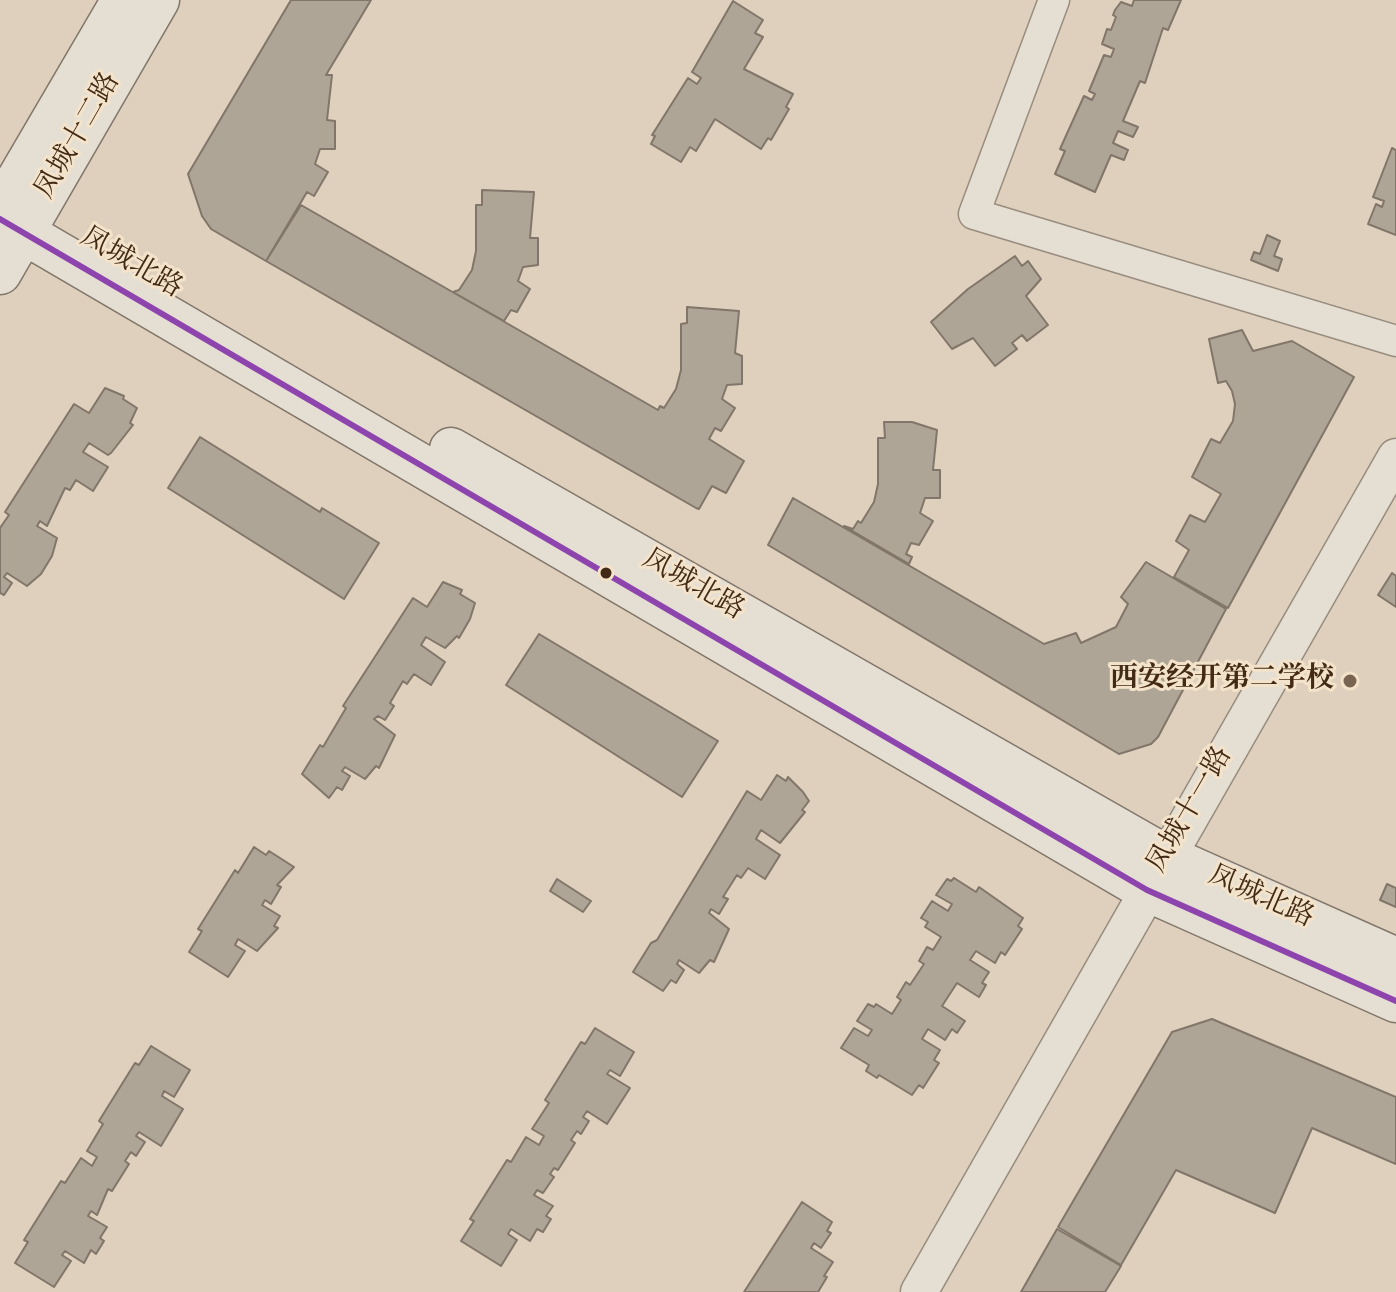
<!DOCTYPE html>
<meta charset="utf-8">
<style>
body{margin:0}
canvas{display:block;background:#ded0bc}
</style>
<canvas width="1396" height="1292"></canvas>
<script>
const c = document.querySelector('canvas').getContext('2d');
c.lineJoin = 'round';
function fill(path, color) { c.fillStyle = color; c.fill(path, 'evenodd'); }
const toPath = rows => new Path2D(rows.map(r => 'M' + r).join(''));
function strokePath(path, color, width, dash) { c.strokeStyle = color; c.lineWidth = width; c.lineCap = dash ? 'butt' : 'round'; c.setLineDash(dash || []); c.stroke(path); }
function label(font, color, halo, rows, align = 'center') {
  c.font = font + ' "Sorts Mill Goudy","Noto Serif SC",serif'; c.lineWidth = 6; c.setLineDash([]); c.textBaseline = 'middle'; c.strokeStyle = halo; c.fillStyle = color; for (const [text, x, y, turn = 0] of rows) {
    c.save(); c.translate(x, y); c.rotate((+turn || 0) * Math.PI / 180); c.textAlign = isNaN(turn) ? turn : align; if (halo) c.strokeText(text, 0, 0); c.fillText(text, 0, 0); c.restore();
  }
}
const building = toPath([
 [291,0,371,0,326,75,332,75,327,120,335,121,335,149,320,149,315,164,328,172,314,196,307,192,266,261,211,229,202,216,188,174,291,0],
 [1134,0,1181,0,1168,30,1163,28,1145,83,1140,81,1123,121,1138,127,1133,137,1118,131,1113,143,1128,150,1124,160,1111,155,1095,192,1055,174,1065,151,1060,149,1084,96,1092,100,1095,94,1089,91,1104,55,1111,57,1114,49,1102,44,1107,29,1111,30,1116,17,1113,15,1115,10,1121,2,1132,6,1134,0],
 [733,1,763,20,755,33,763,37,744,69,793,94,786,107,789,109,771,140,768,138,761,149,715,119,696,151,690,147,681,162,651,144,655,136,652,135,688,78,697,84,701,78,692,72,733,1],
 [1392,148,1396,150,1396,235,1368,224,1376,204,1382,207,1384,201,1373,197,1392,148],
 [482,190,534,192,530,238,538,238,538,265,523,267,518,281,530,289,517,312,511,310,504,321,453,292,459,290,472,270,476,251,476,205,482,205,482,190],
 [301,205,658,410,660,406,664,408,676,389,681,370,681,324,687,323,687,307,739,311,735,353,742,356,742,384,727,385,722,399,735,408,721,431,715,428,709,439,744,461,726,493,712,486,699,509,696,508,266,261,301,205],
 [1267,235,1280,241,1274,256,1282,259,1278,271,1251,260,1254,252,1260,254,1267,235],
 [1015,256,1022,266,1028,261,1041,279,1026,296,1048,325,1027,341,1022,335,1012,343,1017,349,995,366,973,338,952,349,931,322,968,289,1015,256],
 [1242,330,1253,351,1292,341,1354,377,1228,608,1174,577,1189,550,1176,541,1190,515,1205,522,1221,494,1192,477,1211,439,1220,443,1233,421,1235,404,1232,391,1226,381,1218,383,1209,339,1242,330],
 [105,388,124,396,123,399,137,408,130,423,133,425,111,453,108,455,89,443,83,452,108,467,93,491,76,480,70,490,65,488,47,526,40,521,37,526,57,538,52,556,41,574,27,586,7,573,4,577,12,583,4,595,0,593,0,528,9,515,5,512,74,404,89,413,105,388],
 [884,422,912,422,937,430,933,470,940,470,940,498,925,498,920,513,933,521,919,545,911,543,906,554,912,557,909,564,844,526,853,529,858,521,861,523,874,502,878,484,878,438,885,438,884,422],
 [200,437,320,512,322,508,379,543,344,599,168,488,200,437],
 [793,498,1044,644,1076,633,1081,643,1116,627,1128,604,1121,597,1146,562,1226,609,1158,737,1151,744,1119,754,768,545,793,498],
 [1392,573,1396,576,1396,607,1378,595,1392,573],
 [443,582,462,590,460,594,475,603,470,619,459,638,457,636,445,648,426,637,421,645,445,662,431,685,414,674,407,684,403,681,390,703,394,706,385,720,378,716,374,719,395,735,379,768,376,766,365,779,345,767,342,771,350,776,342,790,337,787,329,798,302,774,320,745,323,747,346,708,343,706,413,598,427,607,443,582],
 [539,634,718,741,682,797,506,685,539,634],
 [777,775,786,781,788,777,803,792,809,801,802,810,805,812,780,843,761,830,756,839,780,855,765,879,748,868,741,878,737,875,723,897,728,899,719,914,711,909,709,913,729,929,714,962,710,960,699,973,679,960,677,964,684,970,676,983,671,980,663,991,633,972,651,943,657,940,747,791,761,800,777,775],
 [254,847,266,855,269,851,294,867,277,885,281,887,271,904,265,900,262,905,280,916,274,926,278,928,257,951,238,939,235,945,245,951,228,977,189,952,202,931,198,929,235,870,238,873,254,847],
 [954,878,976,892,979,887,1023,918,1018,926,1022,929,1005,955,1001,952,995,963,976,951,970,960,989,972,982,983,986,985,979,997,957,983,942,1006,965,1021,957,1033,952,1029,945,1040,928,1029,922,1039,940,1050,934,1060,939,1063,923,1088,919,1085,912,1095,879,1075,877,1078,866,1071,869,1065,841,1048,854,1028,868,1036,872,1030,857,1021,868,1004,874,1007,876,1004,892,1014,901,1000,897,997,906,982,910,985,924,964,919,961,927,947,933,950,941,937,925,927,928,922,921,918,932,901,948,911,952,904,936,895,947,879,951,881,954,878],
 [557,879,591,901,583,912,550,891,557,879],
 [1387,884,1396,888,1396,907,1380,900,1387,884],
 [1212,1019,1396,1097,1396,1164,1312,1128,1275,1213,1176,1170,1121,1265,1058,1227,1172,1032,1212,1019],
 [595,1028,634,1052,620,1076,610,1070,607,1074,630,1088,607,1124,587,1111,583,1117,589,1121,581,1134,577,1131,571,1140,575,1143,558,1170,554,1168,550,1174,554,1177,543,1193,537,1190,534,1195,553,1206,546,1216,551,1219,543,1232,537,1229,530,1241,511,1229,508,1234,517,1240,501,1266,461,1241,474,1221,470,1219,507,1160,511,1162,526,1137,539,1145,544,1136,532,1129,549,1103,545,1100,581,1042,585,1044,595,1028],
 [151,1046,190,1070,174,1097,164,1091,162,1096,183,1109,161,1146,139,1132,136,1136,145,1142,136,1156,131,1152,125,1161,129,1164,112,1191,108,1189,97,1215,91,1211,88,1216,107,1227,100,1238,104,1241,96,1254,91,1250,84,1263,65,1251,62,1255,71,1261,54,1287,15,1263,28,1242,24,1240,61,1181,65,1183,81,1158,92,1166,97,1157,87,1151,103,1124,99,1121,135,1063,139,1065,151,1046],
 [802,1202,832,1222,827,1231,831,1233,821,1248,814,1243,811,1248,833,1262,824,1276,827,1277,818,1292,744,1292,802,1202],
 [1057,1229,1121,1266,1105,1292,1021,1292,1057,1229]
]);
const minor = toPath([
 [1054,0,974,214,1396,341]
]);
const tertiary = toPath([
 [919,1292,1396,457]
]);
const secondary = toPath([
 [0,210,123,0],
 [0,219,1147,890,1396,1001],
 [0,273,158,0],
 [451,449,1165,856,1396,959]
]);
const bus1 = toPath([
 [0,219,1147,890,1396,1001]
]);
const markers = [
 [606,573,7,"#432a17"],
 [1350,681,8,"#796451"]
];
const streetNames = [
 ["凤城十二路",80,137,-60],
 ["凤城北路",130,265,30],
 ["凤城北路",692,587,30],
 ["凤城十一路",1192,811,-60],
 ["凤城北路",1260,899,24]
];
const poiNames = [
 ["西安经开第二学校",1334,681]
];
fill(building, '#afa596');
strokePath(building, '#817669', 2);
strokePath(minor, '#988c7e', 33);
strokePath(tertiary, '#988c7e', 39);
strokePath(secondary, '#817669', 45);
strokePath(minor, '#e5ded3', 30);
strokePath(tertiary, '#e5ded3', 36);
strokePath(secondary, '#e5ded3', 42);
strokePath(bus1, '#8e44ad', 6);
for (const [x, y, r, color] of markers) { const dot = new Path2D(); dot.arc(x, y, r, 0, 2 * Math.PI); c.fillStyle = color; c.fill(dot); strokePath(dot, '#f3e3ca', 3); }
label('28px', '#432a17', '#f3e3ca', streetNames);
label('bold 28px', '#432a17', '#f3e3ca', poiNames, 'right');
</script>
